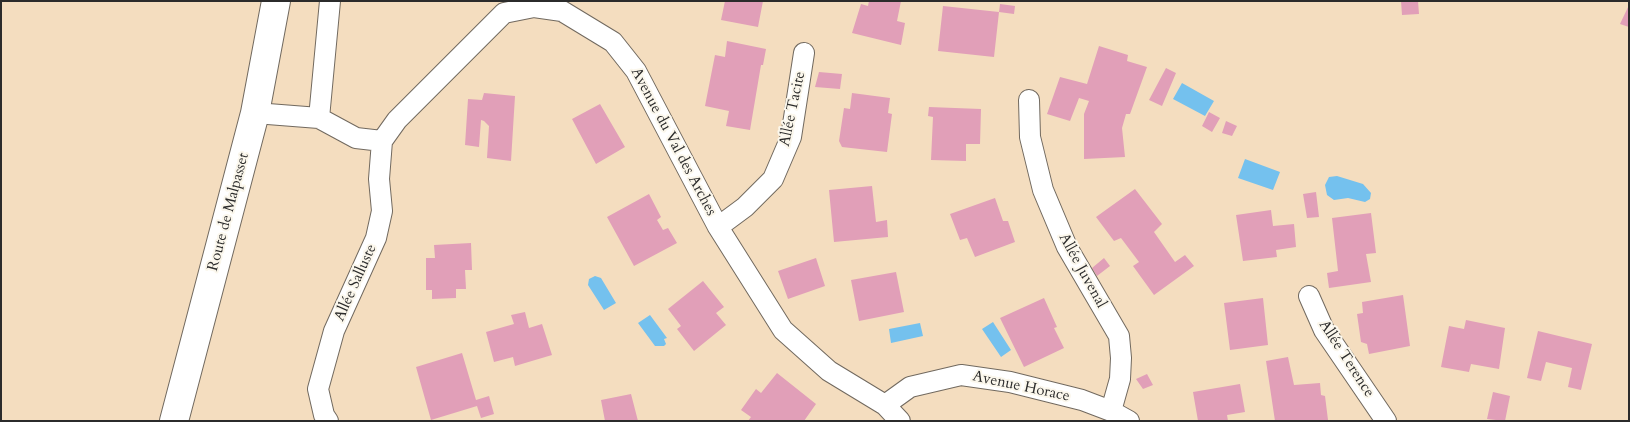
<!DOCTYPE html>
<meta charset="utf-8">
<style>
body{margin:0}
#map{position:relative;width:1630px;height:422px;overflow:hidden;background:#f4ddbf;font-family:Cardo,serif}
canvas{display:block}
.frame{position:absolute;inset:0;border:2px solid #2b2b2b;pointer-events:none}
</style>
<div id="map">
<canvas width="1630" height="422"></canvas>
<div class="frame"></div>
</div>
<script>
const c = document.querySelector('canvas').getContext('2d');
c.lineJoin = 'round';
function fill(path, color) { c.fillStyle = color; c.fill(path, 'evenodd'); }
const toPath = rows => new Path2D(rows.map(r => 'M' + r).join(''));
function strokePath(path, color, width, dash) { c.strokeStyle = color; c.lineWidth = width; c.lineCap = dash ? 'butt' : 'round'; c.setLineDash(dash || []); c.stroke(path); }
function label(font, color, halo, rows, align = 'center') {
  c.font = font + ' Cardo,serif'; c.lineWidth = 4; c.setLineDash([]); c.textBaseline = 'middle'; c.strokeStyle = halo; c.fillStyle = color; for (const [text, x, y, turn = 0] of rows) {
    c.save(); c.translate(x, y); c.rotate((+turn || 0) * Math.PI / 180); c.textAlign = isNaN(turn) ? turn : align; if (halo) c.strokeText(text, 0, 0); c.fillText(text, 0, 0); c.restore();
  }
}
const water = toPath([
 [1182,83,1214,101,1205,116,1173,99],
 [1245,159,1280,172,1273,190,1238,178],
 [1337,176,1363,184,1371,193,1370,199,1365,202,1348,198,1334,200,1327,195,1325,185,1329,177],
 [595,276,601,278,616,303,604,310,588,285,589,279],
 [650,315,667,338,664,339,666,344,664,346,655,346,638,323],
 [993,322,1011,350,1001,357,982,329],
 [920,323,923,336,891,343,889,329]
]);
const building = toPath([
 [725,1,763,1,758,27,721,20],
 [869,1,901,1,897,21,905,23,901,45,852,33,861,4,868,6],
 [1401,1,1418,1,1419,14,1402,15],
 [1000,4,1015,6,1014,14,999,12,994,57,938,51,943,6,999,12],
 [1629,5,1629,27,1620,24],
 [727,41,766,49,763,65,761,65,750,130,726,126,729,111,705,106,715,55,725,57],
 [1099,46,1128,55,1127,61,1147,67,1130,114,1126,114,1122,128,1125,157,1084,159,1084,114,1089,101,1079,98,1070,121,1047,114,1060,77,1087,84],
 [1166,68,1176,73,1162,106,1149,100],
 [819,72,842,74,840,89,815,87],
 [484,93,515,96,511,161,487,158,489,126,484,121,481,120,479,147,465,145,468,99,482,100],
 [852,93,890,98,888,113,892,114,887,152,842,147,839,141,844,108,850,109],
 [600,104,625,147,596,164,572,119],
 [929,107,981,109,980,144,966,144,966,161,931,160,933,117,928,116],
 [1209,112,1220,118,1212,132,1202,126],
 [1226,121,1237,126,1232,136,1222,133],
 [872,186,876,222,887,220,888,237,834,242,829,190],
 [1135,189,1162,224,1154,232,1175,262,1185,255,1194,266,1154,295,1133,266,1139,262,1121,238,1114,241,1096,217],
 [1316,192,1319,217,1307,218,1303,194],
 [649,194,661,217,657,220,663,230,668,228,677,243,634,266,607,217],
 [995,198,1003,221,1008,221,1015,242,975,257,967,238,960,240,950,214],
 [1271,210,1273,226,1294,224,1296,247,1276,250,1277,257,1243,261,1236,215],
 [1371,213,1376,253,1366,254,1371,282,1329,288,1327,273,1338,271,1332,218],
 [471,243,472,270,465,270,466,289,456,289,456,298,432,299,432,290,426,290,426,258,435,258,434,245],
 [816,258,825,286,788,299,778,271],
 [1104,258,1110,266,1097,276,1092,268],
 [896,272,904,312,859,321,851,280],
 [703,281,724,307,716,313,726,325,694,351,677,329,681,326,668,309],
 [1403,295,1410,346,1369,354,1367,344,1361,342,1357,314,1363,313,1362,302],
 [1044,298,1057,327,1054,328,1064,348,1024,367,1000,318],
 [1263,298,1268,345,1230,350,1224,303],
 [525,312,529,328,542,324,552,355,515,366,513,357,494,362,486,332,514,324,511,315],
 [1466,320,1505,328,1499,369,1471,364,1469,372,1441,367,1449,326,1464,329],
 [1538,331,1592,344,1581,390,1568,387,1572,368,1546,362,1541,381,1527,378],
 [462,353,476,400,489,396,494,414,481,418,477,406,431,420,416,367],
 [1288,357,1294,385,1320,383,1321,395,1325,396,1328,420,1275,421,1266,361],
 [777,373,816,404,804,421,748,421,751,417,741,410,756,389,761,393],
 [1147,374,1153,385,1143,389,1136,379],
 [1240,384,1245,412,1227,415,1228,421,1198,421,1193,392],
 [1493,392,1510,396,1505,421,1487,419],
 [631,394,638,421,605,421,601,400]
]);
const street = toPath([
 [1029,100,1030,137,1043,190,1067,247,1119,336,1121,358,1120,379,1111,411],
 [255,113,319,118,356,138,382,141,397,120,504,13,534,7,562,11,613,42,636,71,718,227,783,330,829,371,885,405,900,421],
 [319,118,330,1],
 [718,227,745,207,773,179,791,137,804,53],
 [1309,296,1324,330,1386,421],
 [885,405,910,387,961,375,1010,382,1082,400,1111,411,1129,421],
 [328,421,324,415,318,389,334,331,376,238,382,211,379,179,382,141]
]);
const secondary = toPath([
 [174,421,255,113,276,1]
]);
const streetNames = [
 ["Allée Tacite",793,109,-78],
 ["Avenue du Val des Arches",673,142,62],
 ["Route de Malpasset",229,212,-75],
 ["Allée Juvenal",1082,271,61],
 ["Allée Salluste",356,283,-66],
 ["Allée Terence",1346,359,57],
 ["Avenue Horace",1021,387,12]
];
fill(water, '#74c1ee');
fill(building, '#e19fb8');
strokePath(street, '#71695f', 22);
strokePath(secondary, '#71695f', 30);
strokePath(street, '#fff', 20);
strokePath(secondary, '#fff', 28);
label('15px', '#2b2b2b', '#fbf7ec', streetNames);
</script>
